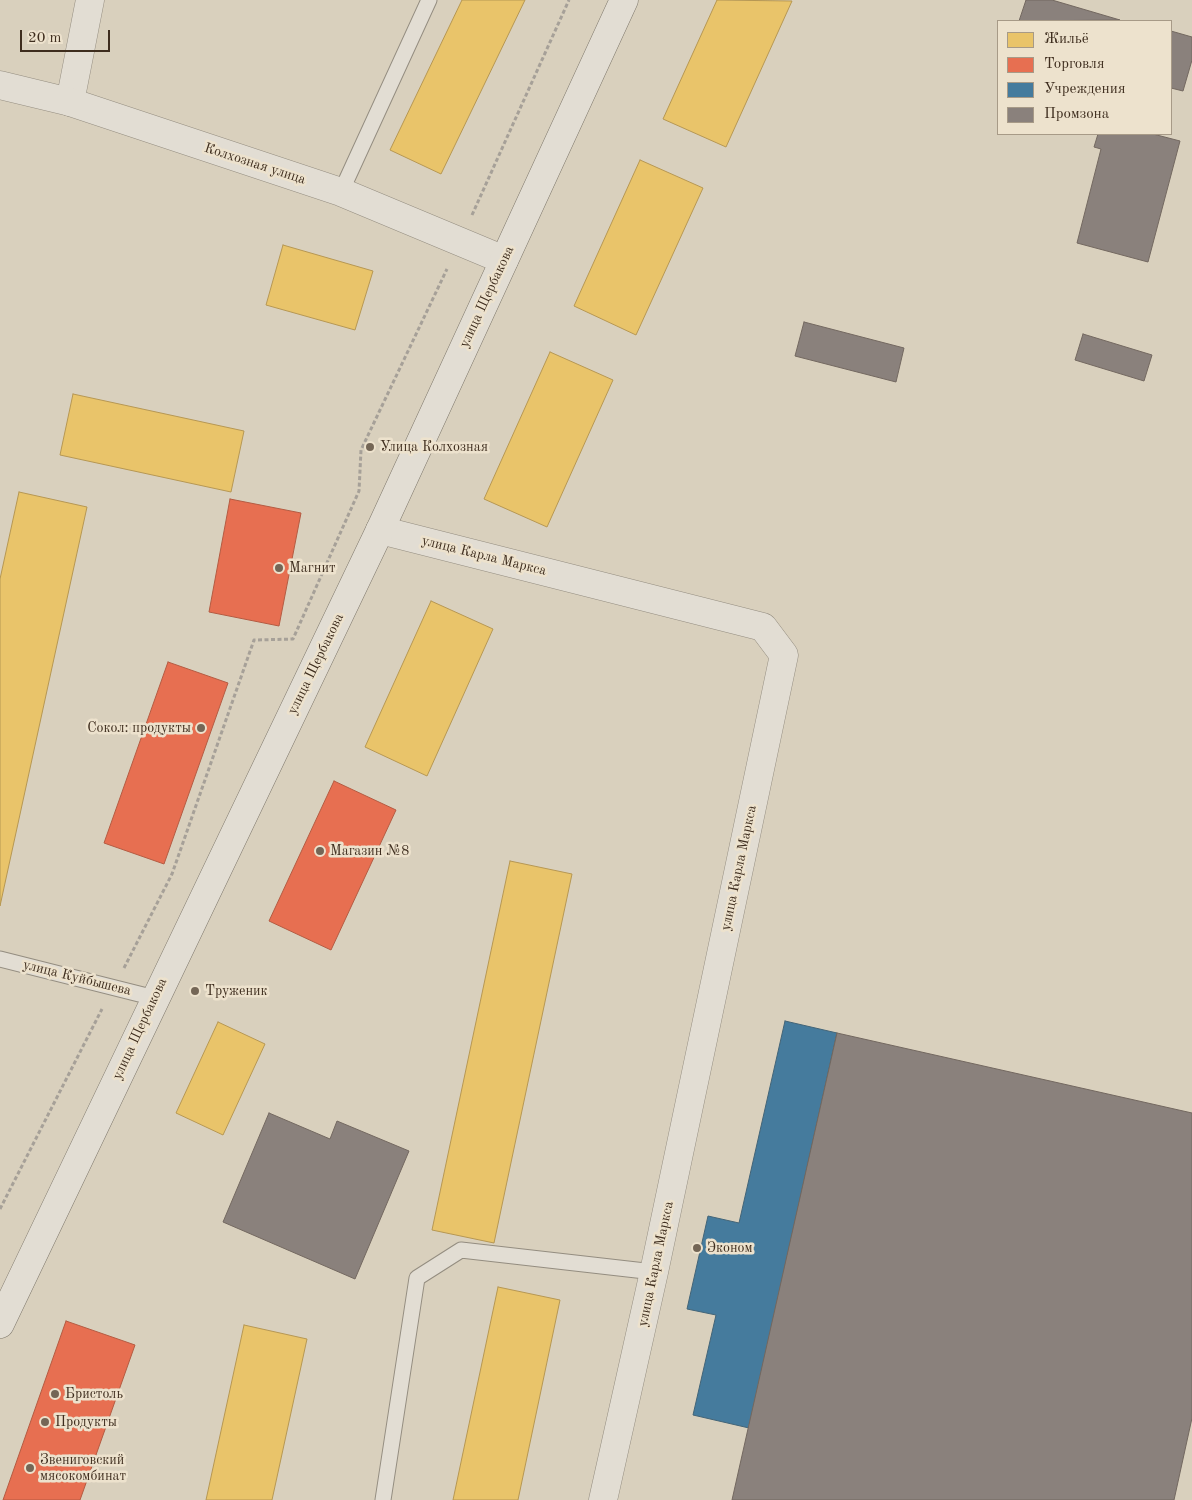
<!DOCTYPE html>
<meta charset="utf-8">
<style>
body{margin:0}
#map{position:relative;width:1192px;height:1500px;overflow:hidden;background:#d9d0bd;font-family:"Old Standard TT",serif}
canvas{display:block}
.legend{position:absolute;left:997px;top:20px;width:175px;height:115px;box-sizing:border-box;background:#ede2cd;border:1px solid #a79a87;margin:0;padding:6px 9px;list-style:none;font-size:15px;color:#3e2d1e}
.legend li{display:flex;align-items:center;gap:10px;height:25px}
.legend b{width:25px;border:1px solid #a79a87}
.scale{position:absolute;left:20px;top:30px;width:90px;height:22px;box-sizing:border-box;border:2px solid #3e2d1e;border-top:0;padding-left:6px;font-size:15px;line-height:18px;white-space:nowrap;color:#3e2d1e;-webkit-text-stroke:4px #ede2cd;paint-order:stroke}
</style>
<div id="map">
<canvas width="1192" height="1500"></canvas>
<ul class="legend">
<li><b style="height:14px;background:#e9c46a"></b>Жильё</li>
<li><b style="height:14px;background:#e76f51"></b>Торговля</li>
<li><b style="height:14px;background:#457b9d"></b>Учреждения</li>
<li><b style="height:14px;background:#8a817c"></b>Промзона</li>
</ul>
<div class="scale">20 m</div>
</div>
<script>
const c = document.querySelector('canvas').getContext('2d');
c.lineJoin = 'round';
function fill(path, color) { c.fillStyle = color; c.fill(path, 'evenodd'); }
const toPath = rows => new Path2D(rows.map(r => 'M' + r).join(''));
function strokePath(path, color, width, dash) { c.strokeStyle = color; c.lineWidth = width; c.lineCap = dash ? 'butt' : 'round'; c.setLineDash(dash || []); c.stroke(path); }
function label(font, color, halo, rows, align = 'center') {
  c.font = font + ' "Old Standard TT",serif'; c.lineWidth = 5; c.setLineDash([]); c.textBaseline = 'middle'; c.strokeStyle = halo; c.fillStyle = color; for (const [text, x, y, turn = 0] of rows) {
    c.save(); c.translate(x, y); c.rotate((+turn || 0) * Math.PI / 180); c.textAlign = isNaN(turn) ? turn : align; if (halo) c.strokeText(text, 0, 0); c.fillText(text, 0, 0); c.restore();
  }
}
const homes = toPath([
 [462,0,525,0,441,174,390,150,462,0],
 [717,0,792,1,726,147,663,119,717,0],
 [640,160,703,188,636,335,574,306,640,160],
 [283,245,373,271,355,330,266,305,283,245],
 [550,352,613,380,547,527,484,499,550,352],
 [73,394,244,431,231,492,60,455,73,394],
 [19,492,87,507,0,906,0,579,19,492],
 [431,601,493,629,427,776,365,747,431,601],
 [510,861,572,874,494,1243,432,1230,510,861],
 [218,1022,265,1044,223,1135,176,1113,218,1022],
 [498,1287,560,1300,518,1500,453,1500,498,1287],
 [244,1325,307,1339,272,1500,206,1500,244,1325]
]);
const shops = toPath([
 [230,499,301,513,279,626,209,612,230,499],
 [168,662,228,683,164,864,104,843,168,662],
 [334,781,396,810,331,950,269,921,334,781],
 [66,1321,135,1345,80,1500,3,1500,66,1321]
]);
const public = toPath([
 [785,1021,837,1033,749,1428,693,1415,716,1315,687,1309,708,1216,739,1223,785,1021]
]);
const industry = toPath([
 [1026,0,1052,0,1120,20,1019,21,1026,0],
 [1171,31,1192,37,1192,60,1183,91,1171,88,1171,31],
 [1098,134,1153,134,1180,141,1148,262,1077,243,1101,149,1094,147,1098,134],
 [804,322,904,348,896,382,795,356,804,322],
 [1083,334,1152,355,1144,381,1075,360,1083,334],
 [837,1033,1192,1113,1192,1418,1174,1500,732,1500,837,1033],
 [269,1113,330,1139,337,1121,409,1151,355,1279,223,1222,269,1113]
]);
const path = toPath([
 [472,215,569,0],
 [124,968,172,874,254,640,293,639,359,491,361,450,447,269],
 [0,1209,102,1009]
]);
const service = toPath([
 [341,192,429,0],
 [0,959,155,998],
 [383,1500,417,1278,461,1250,654,1272]
]);
const minor = toPath([
 [70,102,90,0],
 [380,530,763,627,784,655,654,1272,603,1500]
]);
const tertiary = toPath([
 [0,85,70,102,341,192,504,260]
]);
const secondary = toPath([
 [0,1324,380,530,624,0]
]);
const markers = [
 [370,447,5,"#746656"],
 [279,568,5,"#746656"],
 [201,728,5,"#746656"],
 [320,851,5,"#746656"],
 [195,991,5,"#746656"],
 [697,1248,5,"#746656"],
 [55,1394,5,"#746656"],
 [45,1422,5,"#746656"],
 [30,1468,5,"#746656"]
];
const streetNames = [
 ["Колхозная улица",255,164,18],
 ["улица Щербакова",487,297,-65],
 ["улица Карла Маркса",484,556,14],
 ["улица Щербакова",316,664,-64],
 ["улица Карла Маркса",739,868,-78],
 ["улица Куйбышева",77,978,14],
 ["улица Щербакова",140,1029,-65],
 ["улица Карла Маркса",656,1264,-78]
];
const poiNames = [
 ["Улица Колхозная",380,447],
 ["Магнит",289,568],
 ["Сокол: продукты",191,728,"right"],
 ["Магазин №8",330,851],
 ["Труженик",205,991],
 ["Эконом",707,1248],
 ["Бристоль",65,1394],
 ["Продукты",55,1422],
 ["Звениговский",40,1460],
 ["мясокомбинат",40,1476]
];
fill(homes, '#e9c46a');
strokePath(homes, '#b69753', 1);
fill(shops, '#e76f51');
strokePath(shops, '#b45b42', 1);
fill(public, '#457b9d');
strokePath(public, '#436477', 1);
fill(industry, '#8a817c');
strokePath(industry, '#736860', 1);
strokePath(service, '#948d80', 17);
strokePath(minor, '#948d80', 29);
strokePath(tertiary, '#948d80', 29);
strokePath(secondary, '#7e776b', 29);
strokePath(path, '#a6a098', 3, [4, 2.5]);
strokePath(service, '#e2ddd3', 15);
strokePath(minor, '#e2ddd3', 28);
strokePath(tertiary, '#e2ddd3', 28);
strokePath(secondary, '#e2ddd3', 28);
for (const [x, y, r, color] of markers) { const dot = new Path2D(); dot.arc(x, y, r, 0, 2 * Math.PI); c.fillStyle = color; c.fill(dot); strokePath(dot, '#ede2cd', 2); }
label('14px', '#3e2d1e', '#ede2cd', streetNames);
label('14px', '#3e2d1e', '#ede2cd', poiNames, 'left');
</script>
